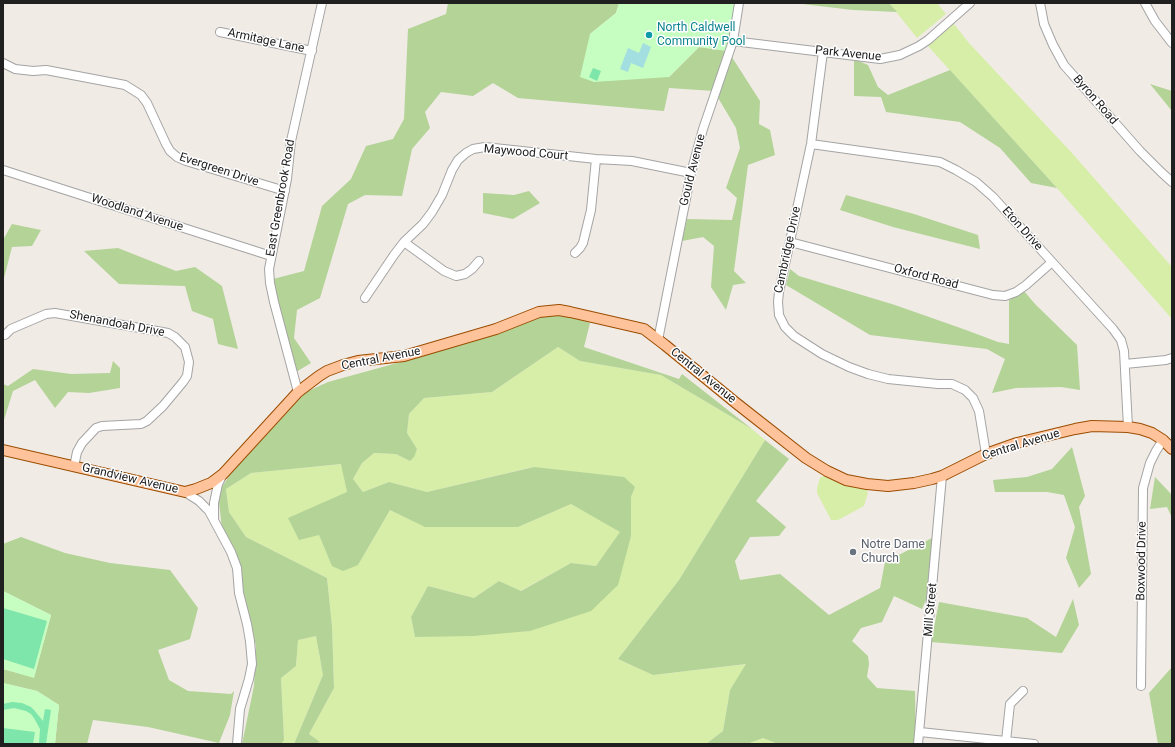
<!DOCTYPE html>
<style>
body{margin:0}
#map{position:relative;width:1175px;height:747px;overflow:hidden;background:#f1ebe5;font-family:Roboto,sans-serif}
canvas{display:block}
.frame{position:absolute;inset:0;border:4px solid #202020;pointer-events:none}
</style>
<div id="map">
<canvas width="1175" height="747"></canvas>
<div class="frame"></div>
</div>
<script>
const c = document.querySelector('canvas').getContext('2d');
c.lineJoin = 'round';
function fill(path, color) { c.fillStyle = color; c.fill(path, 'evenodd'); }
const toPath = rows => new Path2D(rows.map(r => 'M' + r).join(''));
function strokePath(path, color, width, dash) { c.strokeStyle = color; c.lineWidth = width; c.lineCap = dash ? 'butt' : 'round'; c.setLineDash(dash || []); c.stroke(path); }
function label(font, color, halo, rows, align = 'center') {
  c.font = font + ' Roboto,sans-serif'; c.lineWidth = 3; c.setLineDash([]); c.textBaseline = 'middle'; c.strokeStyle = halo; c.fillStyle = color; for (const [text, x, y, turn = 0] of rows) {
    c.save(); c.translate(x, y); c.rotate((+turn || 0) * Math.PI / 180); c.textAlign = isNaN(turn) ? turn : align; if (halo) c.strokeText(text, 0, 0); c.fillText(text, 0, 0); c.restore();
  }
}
const grass = toPath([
 [889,3,937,3,946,14,917,38],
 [954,24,969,43,1072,153,1172,267,1172,319,1057,188,927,45],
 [558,347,580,361,661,375,752,429,765,440,679,580,618,659,653,675,747,664,730,690,723,731,706,744,314,744,319,742,309,734,334,688,332,626,327,578,246,537,229,512,226,489,251,473,342,464,347,492,319,535,332,565,358,565,390,510,426,527,518,527,571,504,621,532,596,566,571,563,520,591,499,581,474,598,428,586,411,617,415,637,530,631,631,536,631,497,635,487,533,467,427,492,389,482,363,492,353,479,362,463,374,453,396,454,410,461,417,449,407,433,409,414,424,398,492,392],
 [823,476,844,485,867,490,868,493,864,506,838,520,831,520,817,493,817,488,820,478],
 [316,636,323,675,294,744,281,744,284,740,281,678,296,666,298,640],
 [763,738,778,744,747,744]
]);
const forest = toPath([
 [448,3,619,3,616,13,590,34,669,77,699,47,728,51,760,101,759,124,770,130,775,155,748,165,734,271,746,283,733,285,726,310,711,287,714,246,703,237,682,241,687,219,732,220,737,198,726,188,740,148,736,128,714,91,669,88,664,111,518,98,493,83,473,96,441,92,425,112,430,128,412,149,402,196,365,195,348,204,320,298,297,310,294,338,311,363,296,372,273,279,304,271,322,206,351,179,366,146,393,139,404,119,408,29,446,14],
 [794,3,889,3,897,12,853,10],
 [854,59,868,65,878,87,888,95,950,70,1057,188,1031,183,1000,148,960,122,886,112,881,97,854,96],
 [1150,84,1172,91,1172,111],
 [529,191,540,203,513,219,483,213,483,193,514,195],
 [846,195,914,214,978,235,980,249,893,227,840,210],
 [12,224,41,230,32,246,12,247,3,282,3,240],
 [118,248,176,271,195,267,222,286,238,349,218,344,213,319,192,311,185,286,119,284,84,251],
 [790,269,799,276,895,305,966,330,998,342,1009,344,1009,300,1024,291,1035,304,1077,345,1080,390,1061,387,1016,388,992,393,1005,359,987,349,870,335,786,285],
 [564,314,590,323,584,347,679,379,682,374,752,429,661,375,580,361,558,347,492,392,424,398,409,414,407,433,417,449,414,457,410,461,396,454,374,453,362,463,353,479,363,492,389,482,427,492,534,467,624,477,635,487,631,497,631,536,618,585,591,611,530,631,473,636,415,637,411,617,428,586,474,598,499,581,521,591,571,563,596,566,620,532,571,504,518,527,425,527,390,510,358,565,343,571,332,566,319,535,299,540,288,518,347,492,341,464,251,473,226,489,229,512,246,537,327,578,332,626,334,688,309,734,320,742,314,744,294,744,323,675,316,636,298,640,296,666,281,678,284,740,281,744,242,744,254,686,256,646,237,563,222,529,218,493,231,473,306,392,328,382,408,360,497,332,544,316],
 [113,361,120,368,120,388,89,393,68,392,55,408,35,380,13,391,3,423,3,384,8,386,33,369,71,374,110,373],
 [765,440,789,459,756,501,786,527,779,536,750,537,735,561,740,580,780,574,829,615,880,588,885,562,934,537,929,593,922,609,894,596,882,622,861,628,852,641,868,656,869,664,867,677,877,688,915,691,916,744,778,744,763,738,747,744,706,744,723,731,730,690,746,664,653,675,618,659,679,580],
 [1072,447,1085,496,1079,507,1091,574,1079,588,1066,558,1075,527,1064,495,1047,492,995,492,993,480,1027,477,1052,469],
 [1155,477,1172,495,1172,518,1167,507,1150,509],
 [21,537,65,553,110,563,170,570,198,608,190,639,158,650,169,680,188,691,231,694,234,691,230,715,219,743,148,727,93,720,87,744,55,744,59,705,37,691,3,683,3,669,34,677,51,615,3,591,3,544],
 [1073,599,1079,625,1062,653,931,642,939,602,1027,618,1056,637],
 [1172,667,1172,744,1158,744,1149,693]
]);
const park = toPath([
 [619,3,737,3,728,51,699,47,669,77,594,82,580,77,590,34,616,13],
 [3,591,51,615,34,678,3,669],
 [3,683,37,691,59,705,55,744,3,744]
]);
const pitch = toPath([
 [593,68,601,71,597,81,589,77],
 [3,608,47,621,34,669,3,659],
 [12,702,22,703,31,707,34,710,43,721,45,709,51,710,46,744,39,744,40,729,34,718,31,714,26,711,14,708,3,710,3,704],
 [3,728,35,732,33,744,3,744]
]);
const water = toPath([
 [643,43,651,47,643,68,631,63,628,72,620,69,628,48,639,53]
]);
const minor = toPath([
 [1040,3,1044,24,1053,45,1064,65,1140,151,1161,172,1172,182],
 [1145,3,1155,21,1172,43],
 [220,32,312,51],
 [733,41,880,59,900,55,919,46,928,40,970,3],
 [823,52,811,144,779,292,778,302,779,315,785,327,794,336,822,354,849,367,868,374,888,379,938,384,952,384,965,390,973,398,979,411,986,454],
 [3,63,15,69,33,71,46,70,125,85,141,95,147,103,166,144,170,151,177,157,186,161,285,191],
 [811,144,940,162,956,170,976,182,993,197,1113,329,1121,340,1124,351,1128,427],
 [3,170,271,256],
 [404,242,444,271,456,276,465,274,472,269,479,261],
 [790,242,993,295,1005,296,1016,292,1026,285,1052,262],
 [575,253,580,248,583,243,591,210,596,159],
 [365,298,394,255,404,242,423,224,432,212,442,195,452,170,458,160,466,153,473,149,485,147,596,159,632,161,691,173],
 [5,335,11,329,46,314,55,313,168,333,175,337,185,347,189,362,187,376,183,382,163,406,147,421,141,424,102,426,96,428,82,443,77,452,74,467],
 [658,340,691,173,703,129,733,41,739,3],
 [1125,364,1166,360,1172,358],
 [298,392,274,302,270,283,269,269,287,179,291,141,322,3],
 [185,492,199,501,209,511,231,552,237,568,239,593,247,624,250,641,252,664,249,679,240,709,237,744],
 [214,519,214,503,218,484,223,474],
 [1141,686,1143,488,1150,463,1156,451,1163,440],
 [920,732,1034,744],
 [1006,741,1010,704,1023,691],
 [918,744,942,476]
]);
const major = toPath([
 [3,450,185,492,196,489,211,483,223,474,298,392,319,376,327,371,343,365,358,361,404,356,496,329,539,312,559,310,570,312,644,329,665,345,736,403,806,458,827,471,846,480,867,484,888,486,914,483,932,479,942,476,986,454,1017,443,1075,429,1092,426,1128,427,1140,429,1152,433,1163,440,1172,449]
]);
const markers = [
 [649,35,4,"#0f9aa8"],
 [853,552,4,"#6b7280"]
];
const cultureNames = [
 ["North Caldwell",657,28],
 ["Community Pool",657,42]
];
const streetNames = [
 ["Armitage Lane",266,41,12],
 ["Park Avenue",848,54,6],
 ["Byron Road",1095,100,49],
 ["Maywood Court",526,153,5],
 ["Evergreen Drive",219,170,18],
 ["Gould Avenue",693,170,-76],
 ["East Greenbrook Road",281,198,-80],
 ["Woodland Avenue",137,213,18],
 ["Eton Drive",1022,229,48],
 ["Cambridge Drive",788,250,-78],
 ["Oxford Road",926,277,15],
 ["Shenandoah Drive",117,324,11],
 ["Central Avenue",381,359,-11],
 ["Central Avenue",703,376,39],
 ["Central Avenue",1021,445,-17],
 ["Grandview Avenue",130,479,13],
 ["Boxwood Drive",1142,561,-89],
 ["Mill Street",931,610,-85]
];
const worshipNames = [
 ["Notre Dame",861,545],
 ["Church",861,559]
];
fill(grass, '#d7eea8');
fill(forest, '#b3d397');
fill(park, '#c6fdc0');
fill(pitch, '#7ee5ab');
fill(water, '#a3dee1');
strokePath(minor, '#a4a4a4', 10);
strokePath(major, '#9b4d00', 12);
strokePath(minor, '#fff', 8);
strokePath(major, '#ffc39c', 10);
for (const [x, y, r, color] of markers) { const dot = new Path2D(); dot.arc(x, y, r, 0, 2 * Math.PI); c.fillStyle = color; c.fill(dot); strokePath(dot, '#fff', 1.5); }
label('12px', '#0d838f', '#fff', cultureNames, 'left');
label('12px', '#202020', '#fff', streetNames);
label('12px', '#5b616d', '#fff', worshipNames, 'left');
</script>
